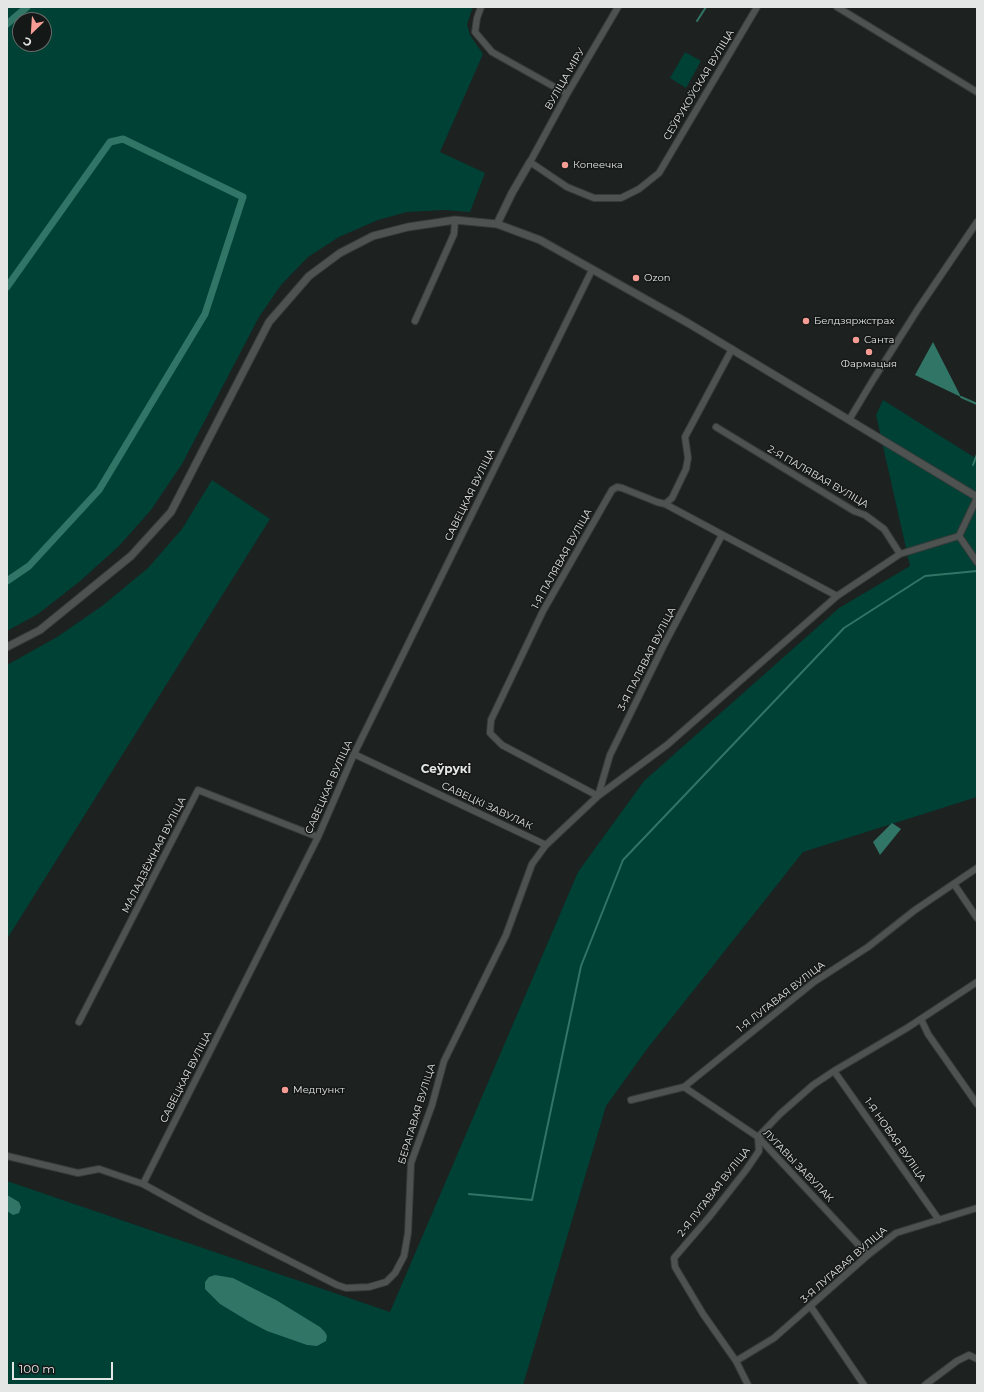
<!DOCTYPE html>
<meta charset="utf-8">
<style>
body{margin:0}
#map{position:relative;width:984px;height:1392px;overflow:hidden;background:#1d2120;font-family:Montserrat,sans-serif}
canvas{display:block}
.frame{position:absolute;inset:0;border:8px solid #e3e6e5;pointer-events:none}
.north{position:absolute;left:12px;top:12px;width:40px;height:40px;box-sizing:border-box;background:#141817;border:1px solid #676a69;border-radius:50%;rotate:205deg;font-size:11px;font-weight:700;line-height:16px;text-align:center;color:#e3e6e5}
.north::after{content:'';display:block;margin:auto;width:14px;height:18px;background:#f59c95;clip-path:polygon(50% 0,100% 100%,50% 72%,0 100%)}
.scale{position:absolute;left:12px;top:1362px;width:101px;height:18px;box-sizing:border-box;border:2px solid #e3e6e5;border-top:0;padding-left:5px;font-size:12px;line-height:14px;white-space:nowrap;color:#e3e6e5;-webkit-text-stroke:3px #141817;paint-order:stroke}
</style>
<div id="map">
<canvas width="984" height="1392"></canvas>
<div class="frame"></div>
<div class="north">С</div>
<div class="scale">100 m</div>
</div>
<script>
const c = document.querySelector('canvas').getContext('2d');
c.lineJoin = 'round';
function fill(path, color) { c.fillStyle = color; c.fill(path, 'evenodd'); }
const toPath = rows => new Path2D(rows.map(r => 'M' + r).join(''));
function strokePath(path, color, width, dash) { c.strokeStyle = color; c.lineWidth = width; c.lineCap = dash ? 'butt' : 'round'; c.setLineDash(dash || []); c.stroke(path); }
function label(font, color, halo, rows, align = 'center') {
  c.font = font + ' Montserrat,sans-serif'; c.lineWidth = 3; c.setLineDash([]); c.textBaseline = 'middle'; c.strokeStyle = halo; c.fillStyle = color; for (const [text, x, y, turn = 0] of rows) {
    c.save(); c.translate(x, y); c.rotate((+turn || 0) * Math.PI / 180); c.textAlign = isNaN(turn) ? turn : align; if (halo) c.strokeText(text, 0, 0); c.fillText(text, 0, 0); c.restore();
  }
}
const green = toPath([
 [7,7,473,7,467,24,470,35,483,54,440,152,485,173,470,212,444,210,407,212,378,220,339,237,308,257,281,285,259,317,182,464,151,510,119,546,79,582,38,614,7,631],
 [20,20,44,20,44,44,20,44],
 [685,52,701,61,686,88,670,78],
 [883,400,977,459,977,797,803,852,647,1049,606,1106,523,1385,7,1385,7,1181,390,1312,578,872,644,781,839,608,910,566,876,415],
 [212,480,270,519,7,939,7,665,57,637,102,606,148,568,182,529]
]);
const water = toPath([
 [933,342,961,397,915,375],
 [892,823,901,829,880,855,873,842],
 [7,1195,19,1202,21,1207,19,1213,13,1215,7,1211],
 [215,1275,233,1278,276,1300,320,1327,325,1332,327,1336,326,1341,317,1346,307,1345,267,1331,248,1321,220,1304,205,1289,205,1282,209,1277]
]);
const stream = toPath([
 [697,21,706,7],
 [977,303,977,305],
 [961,397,977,404],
 [973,465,977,454],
 [469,1194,532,1200,581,966,623,860,844,628,925,576,977,571]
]);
const canal = toPath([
 [7,24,27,7],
 [7,287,110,142,123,139,243,197,205,314,99,490,29,566,7,581]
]);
const minor = toPath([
 [481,7,477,18,475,32,492,52,567,94],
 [618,7,567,94,530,162,567,187,594,198,621,198,639,189,659,173,757,7],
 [837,7,977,92],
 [415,321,454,234,455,220],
 [849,420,873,380,918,309,977,222],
 [716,427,854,511,865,515,884,529,900,554],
 [977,498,959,536,977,562],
 [665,504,837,596],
 [722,535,664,645,610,755,598,796,502,745,490,733,491,720,543,611,612,490,617,487,622,488,657,502,665,504,672,498,686,469,688,458,685,437,732,349],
 [354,754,546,845],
 [954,884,977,918],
 [921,1019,928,1034,977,1104],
 [79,1022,198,790,318,837],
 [834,1071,939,1220],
 [684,1087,758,1137,868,1255],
 [631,1100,684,1087,814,982,868,947,915,910,977,868],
 [7,1156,78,1173,99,1169,143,1184,203,1217,337,1285,346,1288,369,1287,386,1282,395,1273,404,1256,408,1233,411,1163,432,1105,444,1061,506,935,532,864,546,845,598,796,667,745,837,596,900,554,959,536],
 [143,1184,318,837,354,754,592,270],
 [811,1307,864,1385],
 [736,1361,774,1338,868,1255,896,1233,977,1208],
 [748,1385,736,1361,703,1314,675,1267,674,1258,710,1216,746,1170,759,1151,758,1137,780,1114,813,1085,834,1071,907,1028,977,982],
 [925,1385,957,1361,969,1355,977,1359]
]);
const tertiary = toPath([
 [497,224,512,193,530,162],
 [7,647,40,630,131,556,171,512,269,322,309,276,340,253,373,236,408,227,455,220,497,224,540,240,688,323,977,497]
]);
const markers = [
 [565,165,4,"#f59c95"],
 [636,278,4,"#f59c95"],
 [806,321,4,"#f59c95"],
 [856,340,4,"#f59c95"],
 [869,352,4,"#f59c95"],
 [285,1090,4,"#f59c95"]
];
const streetNames = [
 ["ВУЛІЦА МІРУ",565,79,-60],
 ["СЕЎРУКОЎСКАЯ ВУЛІЦА",699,85,-59],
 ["2-Я ПАЛЯВАЯ ВУЛІЦА",818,477,30],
 ["САВЕЦКАЯ ВУЛІЦА",470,495,-64],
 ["1-Я ПАЛЯВАЯ ВУЛІЦА",562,559,-61],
 ["3-Я ПАЛЯВАЯ ВУЛІЦА",647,659,-63],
 ["САВЕЦКАЯ ВУЛІЦА",329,787,-66],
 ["САВЕЦКІ ЗАВУЛАК",487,806,25],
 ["МАЛАДЗЁЖНАЯ ВУЛІЦА",154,855,-63],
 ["1-Я ЛУГАВАЯ ВУЛІЦА",781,997,-38],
 ["САВЕЦКАЯ ВУЛІЦА",186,1077,-63],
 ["БЕРАГАВАЯ ВУЛІЦА",417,1114,-73],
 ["1-Я НОВАЯ ВУЛІЦА",895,1140,55],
 ["ЛУГАВЫ ЗАВУЛАК",798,1166,46],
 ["2-Я ЛУГАВАЯ ВУЛІЦА",714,1192,-52],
 ["3-Я ЛУГАВАЯ ВУЛІЦА",844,1265,-41]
];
const poiNames = [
 ["Копеечка",573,165],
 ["Ozon",644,278],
 ["Белдзяржстрах",814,321],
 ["Санта",864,340],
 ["Фармацыя",869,364,"center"],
 ["Медпункт",293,1090]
];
const quarterNames = [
 ["Сеўрукі",446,769]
];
fill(green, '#004135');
fill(water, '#307565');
strokePath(stream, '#307565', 2);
strokePath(canal, '#307565', 7);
strokePath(minor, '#373b3a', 8);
strokePath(tertiary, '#373b3a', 9);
strokePath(minor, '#4e5351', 6);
strokePath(tertiary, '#4e5351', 7);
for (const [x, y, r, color] of markers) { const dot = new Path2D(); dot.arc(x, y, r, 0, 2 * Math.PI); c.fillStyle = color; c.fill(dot); strokePath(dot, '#141817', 1.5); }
label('10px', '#e3e6e5', '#141817', streetNames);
label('10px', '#e3e6e5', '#141817', poiNames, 'left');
label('bold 12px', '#e3e6e5', '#141817', quarterNames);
</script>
